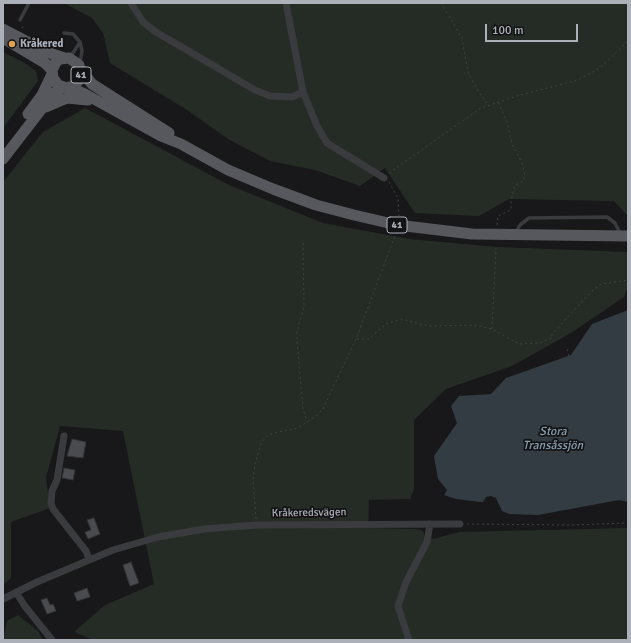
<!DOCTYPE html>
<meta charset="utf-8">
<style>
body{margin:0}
#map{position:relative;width:631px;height:643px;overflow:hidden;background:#18181a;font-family:Signika,sans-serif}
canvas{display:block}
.frame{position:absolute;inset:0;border:4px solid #acb0b8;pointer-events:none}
.scale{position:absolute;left:485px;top:24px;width:93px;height:18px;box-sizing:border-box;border:2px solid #acb0b8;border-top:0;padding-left:5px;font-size:12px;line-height:14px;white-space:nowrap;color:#acb0b8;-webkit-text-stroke:3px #131315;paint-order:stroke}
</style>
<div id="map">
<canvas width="631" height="643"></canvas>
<div class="frame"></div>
<div class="scale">100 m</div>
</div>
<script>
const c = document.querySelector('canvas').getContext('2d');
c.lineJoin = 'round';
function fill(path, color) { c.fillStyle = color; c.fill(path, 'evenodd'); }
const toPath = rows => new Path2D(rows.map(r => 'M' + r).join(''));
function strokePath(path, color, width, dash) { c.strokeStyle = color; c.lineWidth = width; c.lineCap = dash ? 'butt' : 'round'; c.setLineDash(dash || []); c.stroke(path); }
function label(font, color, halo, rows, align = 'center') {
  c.font = font + ' Signika,sans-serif'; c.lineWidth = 3.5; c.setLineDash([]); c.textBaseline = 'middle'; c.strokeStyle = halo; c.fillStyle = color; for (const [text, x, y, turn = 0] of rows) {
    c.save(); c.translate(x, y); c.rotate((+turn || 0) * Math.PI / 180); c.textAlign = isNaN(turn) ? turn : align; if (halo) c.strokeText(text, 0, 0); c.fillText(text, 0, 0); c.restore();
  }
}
const green = toPath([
 [64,3,628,3,628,216,614,201,509,199,479,216,415,213,385,168,360,186,315,170,270,161,228,139,187,110,110,63,103,33,92,18],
 [3,52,23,62,36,71,38,81,3,128],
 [85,108,229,185,323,223,409,239,497,247,628,252,628,287,624,297,571,333,512,366,446,389,414,420,414,490,410,499,369,500,368,528,417,529,423,531,425,536,433,539,459,532,628,528,628,640,93,640,74,632,105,605,154,584,123,431,60,426,46,478,50,508,11,522,11,578,3,585,3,182,43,132],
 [18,615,38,631,43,640,3,640,7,621]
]);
const water = toPath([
 [628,310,628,502,619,500,538,515,509,514,502,511,496,498,491,496,486,497,483,502,480,502,456,499,444,495,447,490,438,479,434,456,457,423,451,406,459,396,491,394,506,378,571,355,592,324]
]);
const building = toPath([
 [72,439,86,442,83,458,67,456,72,439],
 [64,468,75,470,73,480,62,478,64,468],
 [94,518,100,534,88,539,85,532,91,530,87,520,94,518],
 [131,562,139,583,130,586,123,565,131,562],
 [87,588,90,597,77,601,74,593,87,588],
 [47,598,50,605,53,604,56,611,47,614,41,600,47,598]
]);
const path = toPath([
 [441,3,462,38,468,72,478,91,488,104],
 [22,28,25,24],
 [389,173,481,108,517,96,578,80,600,68,628,41],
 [389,182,398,198,399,216],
 [497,225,498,216,511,210,511,201,515,185,522,182,525,176,522,163,512,144,507,122,498,102],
 [303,243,304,307,297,331,297,340,303,409,307,422],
 [492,329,496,248],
 [357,339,369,339,386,324,401,319,428,326,475,325,492,329,519,344,540,343,552,338,552,334,592,291,601,284,628,280],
 [567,349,570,361],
 [256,519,253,480,255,464,261,443,267,436,274,433,298,428,316,416,323,409,356,339,396,233],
 [467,524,572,525,628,523]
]);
const service = toPath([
 [20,20,29,3],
 [64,33,73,34,80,42,82,51,80,63],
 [71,56,80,42],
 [516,232,520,225,529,218,607,217,615,223,620,233]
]);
const minor = toPath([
 [131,3,143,22,156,32,255,90,270,96,292,97,303,92,317,126,327,143,384,178],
 [286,3,303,92],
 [64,436,57,480,52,491,51,503,53,509,86,551,89,559],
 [16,592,24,605,52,640],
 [3,599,37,582,113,550,158,537,204,529,257,525,460,524],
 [409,640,398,606,406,582,427,542,430,524]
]);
const primary = toPath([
 [3,29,47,52,64,58],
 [3,38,45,63,52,70,53,78,58,85,66,88,73,86,80,79,81,75,79,65,69,58,60,59,56,62,52,70],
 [81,70,92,84,169,133],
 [69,87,85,94,161,136,181,144,228,170,273,189,316,205,354,215,397,225,472,234,628,236],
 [46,107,67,98,88,100],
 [28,114,42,95,52,74],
 [3,159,54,93,63,87]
]);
const markers = [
 [12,44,4,"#dea34c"]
];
const shields = [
 [81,75,20],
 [397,225,20]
];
const shieldNames = [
 ["41",81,75],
 ["41",397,225]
];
const poiNames = [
 ["Kråkered",20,44]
];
const streetNames = [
 ["Kråkeredsvägen",309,513,-1]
];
const waterNames = [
 ["Stora",553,432],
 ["Transåssjön",553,446]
];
fill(green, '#252c25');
fill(water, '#333c42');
fill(building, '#4a4b4f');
strokePath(building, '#323336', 1);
strokePath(path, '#404245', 1, [2, 3]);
strokePath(service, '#3a3b3e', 3.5);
strokePath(minor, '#3a3b3e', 7);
strokePath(primary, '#56585d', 11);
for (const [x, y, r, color] of markers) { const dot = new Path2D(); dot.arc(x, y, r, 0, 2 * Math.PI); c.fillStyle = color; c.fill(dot); strokePath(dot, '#131315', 1.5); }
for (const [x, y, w] of shields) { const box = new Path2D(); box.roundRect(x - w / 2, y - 8, w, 16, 3); c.fillStyle = '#131315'; c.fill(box); strokePath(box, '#acb0b8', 1); }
label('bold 10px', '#acb0b8', null, shieldNames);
label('bold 11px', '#acb0b8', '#131315', poiNames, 'left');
label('11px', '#acb0b8', '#131315', streetNames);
label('italic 12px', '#879faf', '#131315', waterNames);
</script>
